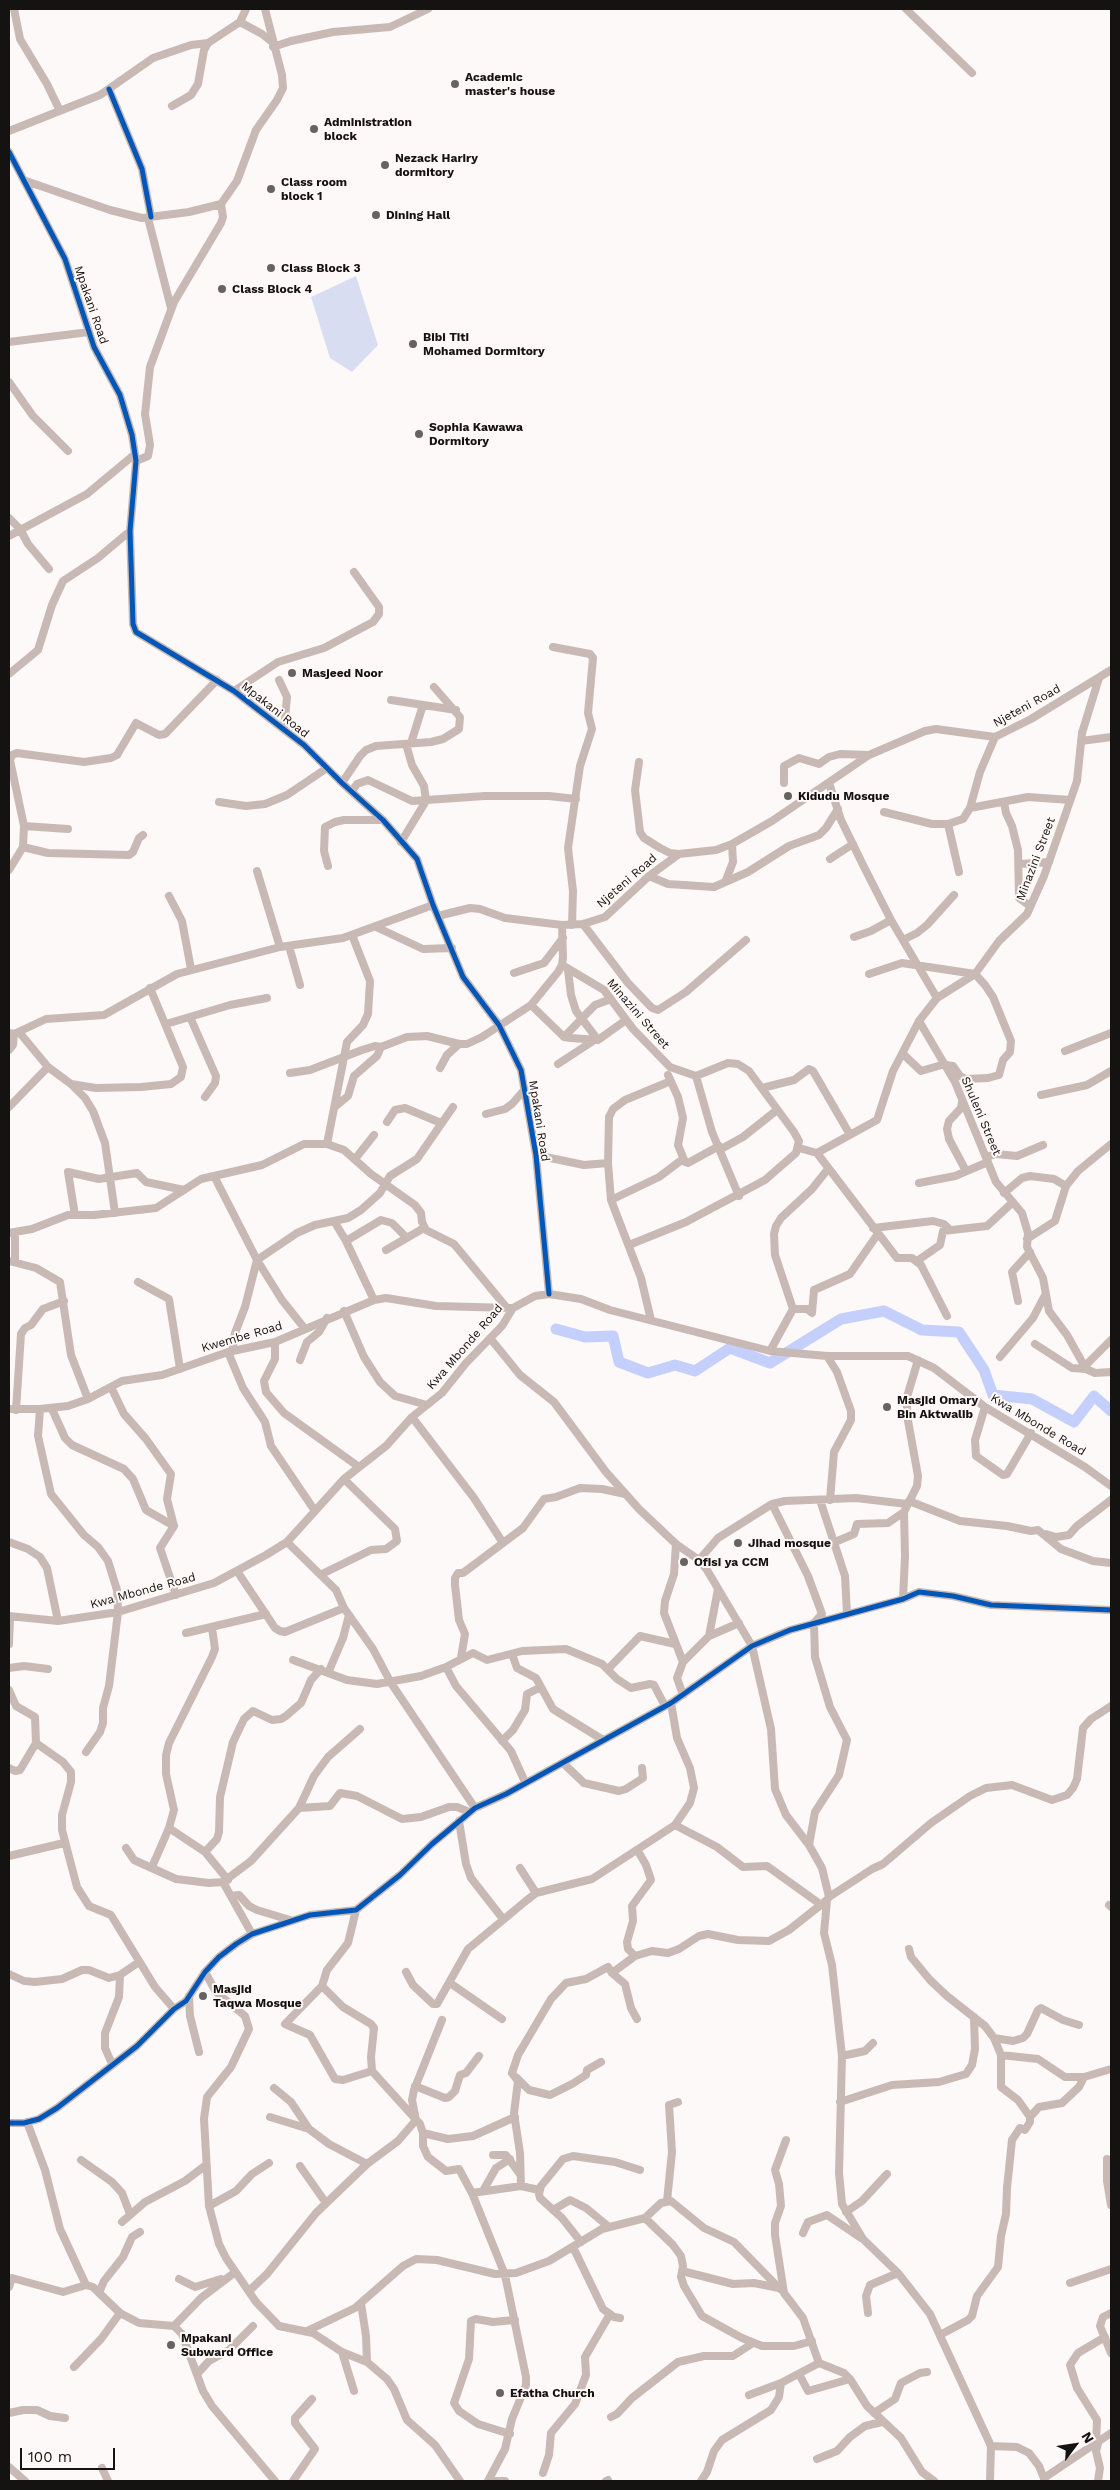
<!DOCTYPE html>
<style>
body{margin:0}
#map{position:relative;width:1120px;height:2490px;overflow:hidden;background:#fcf9f8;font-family:"Work Sans",sans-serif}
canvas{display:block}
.frame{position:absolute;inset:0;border:10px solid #151212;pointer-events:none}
.north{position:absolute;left:1050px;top:2420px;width:50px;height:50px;-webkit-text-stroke:4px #fef8f6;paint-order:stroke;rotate:59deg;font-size:14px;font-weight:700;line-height:20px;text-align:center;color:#151212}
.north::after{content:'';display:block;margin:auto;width:18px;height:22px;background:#151212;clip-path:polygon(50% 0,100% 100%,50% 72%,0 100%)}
.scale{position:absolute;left:20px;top:2448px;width:95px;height:22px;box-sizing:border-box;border:2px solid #151212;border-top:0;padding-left:6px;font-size:15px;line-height:18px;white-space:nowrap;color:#151212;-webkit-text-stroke:4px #fef8f6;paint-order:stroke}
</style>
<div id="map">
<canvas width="1120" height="2490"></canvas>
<div class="frame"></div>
<div class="north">N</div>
<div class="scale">100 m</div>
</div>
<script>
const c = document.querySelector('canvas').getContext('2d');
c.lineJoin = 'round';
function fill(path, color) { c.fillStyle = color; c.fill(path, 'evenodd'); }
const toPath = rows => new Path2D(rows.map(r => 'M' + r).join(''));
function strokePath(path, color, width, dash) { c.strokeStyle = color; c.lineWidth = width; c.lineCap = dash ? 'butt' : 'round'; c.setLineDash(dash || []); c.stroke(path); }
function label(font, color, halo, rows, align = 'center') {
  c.font = font + ' "Work Sans",sans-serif'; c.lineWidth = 4; c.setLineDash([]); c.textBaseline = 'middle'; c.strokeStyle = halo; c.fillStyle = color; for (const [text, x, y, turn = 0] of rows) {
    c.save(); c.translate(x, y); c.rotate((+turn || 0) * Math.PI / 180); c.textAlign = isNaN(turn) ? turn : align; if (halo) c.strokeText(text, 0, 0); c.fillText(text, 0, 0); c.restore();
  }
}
const green = toPath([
 [356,276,378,345,352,372,330,358,311,297]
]);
const river = toPath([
 [556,1329,585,1337,613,1336,619,1362,648,1373,675,1365,695,1371,730,1348,770,1363,841,1319,884,1311,922,1330,959,1332,984,1370,993,1395,1032,1399,1074,1422,1094,1396,1111,1411]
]);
const minor = toPath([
 [14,9,20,39,47,84,60,111],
 [906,9,972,73],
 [240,22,262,34,272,42],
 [273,47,291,41,333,32,390,27,428,9],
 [109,89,142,169,151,217],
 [172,106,191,95,198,84,204,50,208,43,240,22,246,9],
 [9,131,100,95,153,58,191,45,208,43],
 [9,152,65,259,94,347,120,395,132,435,136,461,130,531,133,624,136,632,234,691,304,745,342,783,383,820,417,859,433,905,463,977,499,1025,521,1070,536,1155,549,1294],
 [26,181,110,210,142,218,189,212,221,204,237,181,256,130,277,100,283,88,282,75,265,9],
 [148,218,171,308],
 [9,342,89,332],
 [9,382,33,416,68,451],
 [136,461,148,456,150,445,145,414,150,367,174,302,221,223,223,217,221,204],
 [9,518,20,529,28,544,49,569],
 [9,536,87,494,135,454],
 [553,647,590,654,593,658,588,713,592,729,580,766,568,848,573,891,572,925],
 [9,674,38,650,52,605,63,581,98,558,130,531],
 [279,680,287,697,284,729],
 [234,691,278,662,324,648,373,622,379,614,379,607,354,572],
 [391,700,456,710],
 [1081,741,1111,737],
 [411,743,423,705],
 [639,762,635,790,640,832,644,838,660,848,670,853,679,854],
 [342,783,360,756,366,750,376,746,431,742,443,739,459,729,460,717,434,687],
 [784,783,784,766,799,758,819,764,829,757,840,754,869,755],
 [829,783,841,820,863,865,891,920,937,998],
 [352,791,357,784,368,780,412,801,485,796,549,796,576,799],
 [219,802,246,806,265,804,287,795,327,768],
 [1004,802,1006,813,1012,826,1018,850,1019,898,1030,906],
 [970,808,1028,797,1070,800],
 [884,812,932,824,948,824,963,819,970,808,980,772,995,737],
 [948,824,959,872],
 [24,826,68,829],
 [401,842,426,801,424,786,412,765,406,744],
 [23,847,48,853,129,855,133,852,139,838,143,835],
 [830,859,853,844],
 [1020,864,1049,862],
 [328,866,324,851,325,827,335,822,344,820,383,820],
 [9,870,23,847,24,826,10,760,12,755,17,753,84,762,111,758,117,755,136,723,159,735,165,734,217,680],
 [257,871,280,947],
 [649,876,668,884,714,887,748,872,789,846,819,835,826,828,838,809],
 [726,880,733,862,732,844],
 [169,896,182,921,191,969],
 [438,916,470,908,480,909,505,918,562,925,583,924,605,917,649,876,679,854,716,850,732,844,772,821,869,755,925,731,936,729,995,737,1031,719,1111,670],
 [583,924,628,983,652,1008,658,1010,686,992,746,940],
 [376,927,423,949,452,948],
 [854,937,871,931,891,920],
 [903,940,917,933,927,925,954,895],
 [289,946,300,985],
 [562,965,604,990,633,1029,670,1067,696,1076,728,1063,738,1064,749,1071,794,1132,799,1141,796,1153,765,1180,686,1222,629,1245],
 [568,970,571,995,576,1011,598,1040],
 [514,973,544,963,563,938],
 [869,974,902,963,975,974,985,985,993,997,1011,1041,1010,1052,1003,1060,999,1075,988,1078,966,1079,960,1076,953,1066,946,1065],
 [531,1005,564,1037,571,1038,598,1040,626,1020],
 [190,1017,216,1076,215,1083,205,1097],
 [919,1021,955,1082,996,1182,1022,1213,1028,1233,1027,1247,1043,1278,1049,1311,1067,1335,1086,1369,1095,1373,1111,1372],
 [166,1024,230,1005,267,998],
 [19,1032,48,1067,71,1084,85,1098,93,1111,105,1143,115,1213],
 [9,1033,14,1034,46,1019,104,1015,177,974,280,947,343,938,433,905],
 [564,1037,595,1005,611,999],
 [9,1050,13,1045,14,1034],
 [1065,1051,1111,1033],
 [903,1054,921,1071,945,1064],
 [558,1064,593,1041],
 [440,1068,447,1055,459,1044],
 [290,1073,310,1070,362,1050,375,1046,381,1047,407,1037,427,1036,459,1044,467,1044,482,1037,531,1005,558,972,562,965,563,957,562,925],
 [668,1075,678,1097,683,1118,678,1145,685,1162,688,1163,719,1146],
 [696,1076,712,1132,739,1196],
 [71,1084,96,1088,141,1087,171,1084,181,1077,183,1067,150,988],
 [762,1088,794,1080,809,1069,813,1071,849,1133],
 [1041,1095,1087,1085,1111,1071],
 [962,1102,961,1108,949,1121,947,1129,949,1139,966,1171],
 [336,1106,348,1096,354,1076,377,1056,381,1047],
 [9,1107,48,1067],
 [486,1114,505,1109,512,1104,525,1089],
 [387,1122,395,1110,405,1108,441,1123],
 [327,1144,347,1042,363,1025,368,1014,370,981,352,935],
 [799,1148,817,1153,877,1120,893,1071,919,1021,937,998,975,974,999,941,1027,914,1044,876,1077,781,1082,733,1099,678],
 [721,1149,743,1137,777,1110],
 [817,1153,897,1258,912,1258,921,1265,947,1316],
 [536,1155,584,1165,608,1163],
 [986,1157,996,1154,1017,1156,1043,1145],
 [355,1159,374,1135],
 [214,1176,257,1260,282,1300,305,1329],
 [919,1183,955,1176,988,1162],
 [1004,1193,1022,1178,1030,1176,1054,1179,1066,1186],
 [611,1200,608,1163,609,1117,613,1109,625,1100,666,1083],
 [75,1215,68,1172,99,1179,137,1173,146,1182,184,1190],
 [334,1221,346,1241,374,1300],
 [873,1228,933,1221,944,1224,950,1230],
 [9,1233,32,1229,68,1215,94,1215,156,1208,201,1179,262,1165,304,1144,327,1144,344,1150,371,1174,415,1205,421,1213,422,1222,426,1230,454,1244,507,1308],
 [1027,1239,1055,1221,1066,1186,1078,1171,1111,1144],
 [346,1241,381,1220,392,1223,407,1238],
 [386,1250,424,1228],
 [9,1261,36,1268,60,1282,71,1355,88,1399],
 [917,1261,940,1245,943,1231,987,1226,1013,1202],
 [15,1262,15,1233],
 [138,1282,169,1299,180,1369],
 [1018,1301,1012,1272,1030,1252],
 [793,1309,807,1309,812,1313,814,1290,850,1274,877,1235],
 [344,1311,364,1357,380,1382,395,1396,427,1405],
 [651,1320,641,1278,611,1200,659,1177,683,1159],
 [490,1338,520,1375,554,1402,606,1472,639,1509,676,1544,699,1560,707,1570,752,1646,771,1729,775,1789,786,1815,809,1845],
 [275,1342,275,1359,264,1381,266,1392,284,1413,359,1467],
 [1035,1344,1072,1368,1086,1369],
 [232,1351,235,1333,245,1307,257,1260,297,1233,315,1225,348,1218,361,1210,380,1193,390,1176,417,1159,453,1107],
 [770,1351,793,1309,775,1255,774,1234,776,1226,781,1218,812,1189,828,1169],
 [228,1352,243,1388,265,1422,271,1446,315,1511],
 [827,1356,837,1372,851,1411,851,1420,834,1452,830,1500],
 [1000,1357,1033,1318,1044,1297],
 [300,1360,307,1342,319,1332,327,1318],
 [1084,1367,1111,1340],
 [111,1387,124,1414,146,1439,171,1474,167,1499,174,1526,160,1548,176,1595],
 [985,1407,975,1440,976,1456,1003,1475,1007,1474,1031,1433],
 [9,1409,40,1409,68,1406,88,1399,122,1381,162,1375,228,1352,275,1342,374,1300,386,1298,436,1306,511,1308],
 [40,1409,38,1436,51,1494,84,1535,98,1547,108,1561,117,1590,118,1612,109,1686,103,1708,103,1723,100,1732,86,1752],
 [52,1409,65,1438,72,1445,124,1469,133,1479,146,1510,174,1526],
 [16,1410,21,1334,25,1328,31,1325,43,1309,64,1301],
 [412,1417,474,1498,503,1543],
 [820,1500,845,1576,847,1614],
 [909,1501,960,1521,1007,1526,1031,1531,1038,1530,1061,1549,1093,1561,1111,1563],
 [772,1504,808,1576,822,1614,814,1623,815,1657,830,1707,847,1740,839,1775,815,1812,809,1845,822,1868,829,1897,827,1900,824,1933,832,1965,842,2056,839,2173,842,2204,863,2239,898,2273,930,2314,991,2446,990,2481],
 [1046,1534,1056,1537,1069,1535,1077,1526,1111,1500],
 [9,1542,28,1549,40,1557,47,1568,58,1621],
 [287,1542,336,1590,344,1608,373,1649,391,1683,475,1808],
 [835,1542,854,1534,857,1524,888,1523,904,1512],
 [676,1544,674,1574,665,1601,664,1613,683,1662],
 [699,1560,718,1538,772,1504,785,1501,856,1498,907,1504],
 [237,1571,275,1628,280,1631,285,1632,344,1608],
 [322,1574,371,1550,386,1549,397,1541,395,1529,344,1479],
 [903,1599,905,1556,904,1512,917,1486,918,1476,907,1415,907,1397,918,1360],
 [9,1616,58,1621,118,1612,214,1583,266,1555,287,1542,344,1479,386,1446,412,1417,442,1393,466,1363,502,1326,513,1308,535,1296,549,1294,581,1299,610,1310,770,1351,827,1356,908,1356,934,1368,985,1407,1085,1467,1111,1486],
 [186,1633,266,1614],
 [709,1636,718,1589],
 [9,1644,10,1617],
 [512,1654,517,1668,536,1678,553,1709,603,1740],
 [461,1658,465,1634,459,1620,455,1585,455,1578,458,1573,463,1573,523,1528,544,1499,556,1497,580,1488,602,1489,625,1494],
 [293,1660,347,1680,377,1684,421,1676,446,1667,473,1653,487,1660,522,1651,566,1649,602,1664,617,1679,631,1688,650,1684,654,1685,665,1706],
 [446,1667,456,1686,511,1751,525,1782],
 [9,1668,24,1666,48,1669],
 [608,1669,640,1636,675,1644],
 [328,1673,343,1638,349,1615],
 [9,1690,16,1706,35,1717,36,1743,63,1762,71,1772,71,1782,62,1815,62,1830,77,1887,89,1906,111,1915,155,1987,174,2009],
 [683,1695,677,1678,683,1662,709,1636,739,1623],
 [502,1741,513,1730,525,1710,527,1694,541,1687],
 [563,1763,584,1783,619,1791,626,1789,643,1778,642,1768],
 [9,1768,15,1771,20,1770,36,1743],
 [299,1808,314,1776,328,1757,360,1729],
 [459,1821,466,1864,471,1878,503,1919],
 [675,1825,717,1847,743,1867,767,1866,820,1904],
 [169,1828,205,1852,228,1880],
 [126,1848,134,1860,176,1879,209,1883,223,1882,251,1861,299,1808,330,1806,340,1793,357,1796,402,1819,421,1817,449,1807,457,1807,469,1812],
 [205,1852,217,1839,219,1832,220,1797,233,1742,244,1719,253,1711,272,1720,281,1719,286,1716,301,1703,311,1680,321,1669],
 [9,1856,64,1843],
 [152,1867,169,1828,174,1810,166,1774,166,1755,169,1743,212,1657,215,1649,212,1628],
 [520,1868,536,1893],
 [223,1882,252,1934],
 [231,1896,239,1895,249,1906,257,1910,290,1920],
 [829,1897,872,1869,883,1864,931,1823,970,1796,986,1788,1012,1785,1052,1800,1067,1795,1073,1788,1077,1779,1083,1728,1091,1719,1111,1706],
 [1109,1905,1111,1907],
 [356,1910,348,1943,327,1970,322,1986,343,2007,371,2024,374,2028,371,2057,372,2071,420,2124,423,2133,423,2146,428,2157,446,2171,459,2169,472,2193,505,2275,526,2377,526,2385,512,2419,505,2449,488,2481,505,2481],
 [909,1949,911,1957,930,1980,947,1996,985,2026,994,2038,1001,2055,1001,2087,1018,2100,1030,2117,1030,2122,1025,2130,1020,2128,1012,2140,1007,2188,1006,2214,1001,2236,998,2267,977,2296,972,2316,968,2320,940,2335],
 [635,1956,628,1949,627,1942,633,1921,632,1906,651,1880,646,1865,638,1851],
 [205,1972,216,1992,245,2016,249,2029,231,2067,207,2097,204,2119,209,2206,219,2244,226,2258,256,2302,279,2326,313,2333,342,2352,367,2362,387,2379,394,2389,407,2420,435,2445,460,2481],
 [406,1972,413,1985,433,2004,437,2004,468,1949,527,1900,536,1893,592,1879,675,1825,690,1803,694,1788,690,1768,677,1738,671,1703],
 [612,1973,625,1984,631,2008,637,2019],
 [9,1974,24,1981,35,1982,62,1979,82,1970,89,1970,109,1978,120,1975,139,1962],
 [450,1983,502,2019],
 [322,1986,285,2024,310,2035,335,2079,343,2080,372,2071],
 [189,1996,190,2016,199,2052],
 [994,2038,1013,2041,1023,2038,1027,2034,1038,2010,1041,2008,1063,2020,1079,2025],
 [1001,2055,1038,2059,1065,2077,1084,2077],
 [842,2056,865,2051,873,2043],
 [112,2064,105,2048,105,2033,119,1997,120,1975],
 [512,2073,518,2055,551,1999,566,1983,586,1979,608,1967,612,1973,635,1956,652,1951,668,1953,679,1949,699,1936,708,1934,738,1940,769,1941,789,1930,827,1900],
 [512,2073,518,2081,514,2113,520,2153,521,2186],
 [517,2078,529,2090,550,2095,572,2084,586,2075,587,2070,601,2062],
 [415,2086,445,2098,449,2097,455,2091,460,2075,466,2073,479,2056],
 [274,2088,291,2102,309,2129],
 [840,2102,892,2085,939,2082,966,2074,972,2065,975,2049,974,2017],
 [270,2117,309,2129,329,2144,367,2164],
 [1030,2117,1039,2107,1062,2103,1079,2087,1084,2077,1111,2069],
 [27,2122,45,2170,60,2229,86,2285],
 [9,2123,24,2123,39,2119,57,2108,137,2046,174,2009,186,2001,205,1972,219,1957,236,1944,252,1934,310,1915,356,1910,400,1875,432,1844,475,1808,506,1794,671,1703,752,1646,790,1630,903,1599,919,1592,953,1596,991,1605,1111,1610],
 [423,2133,448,2139,473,2136,515,2117],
 [786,2140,775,2170,779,2184,781,2206,775,2223,775,2235,784,2293,803,2318,819,2363,844,2373,850,2379,867,2406,901,2438,922,2472,934,2481],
 [493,2155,506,2155,519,2173],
 [1107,2159,1107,2181,1111,2205],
 [81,2160,112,2182,122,2193,130,2214],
 [300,2166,326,2203],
 [483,2191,496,2168,510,2159],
 [472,2193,521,2186,539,2190],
 [667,2201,672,2152,669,2105,678,2102],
 [209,2206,236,2191,252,2174,269,2163],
 [553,2210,570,2200,586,2208,609,2227],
 [846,2212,862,2201,887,2174],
 [645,2218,661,2203,671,2201,704,2228,734,2242,780,2289],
 [122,2222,145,2202,185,2181,206,2165],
 [803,2233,808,2222,827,2215,861,2238],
 [581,2242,562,2218,540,2198,539,2194,541,2186,563,2159,573,2156,615,2162,640,2170],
 [573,2247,603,2309,614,2317,620,2318],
 [682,2271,733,2284,754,2283,779,2288],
 [179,2279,195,2287,221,2279],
 [1070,2283,1111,2269],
 [9,2287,12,2278,63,2292,86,2285,93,2287,120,2313,139,2323,174,2326,182,2334,203,2391,212,2406,275,2481],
 [249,2291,267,2274,316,2213,367,2164,398,2141,416,2120,412,2100,414,2090,442,2020],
 [99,2293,104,2281,123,2257,132,2237,140,2232],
 [361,2303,366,2336,367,2362],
 [868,2313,866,2296,870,2285,898,2273],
 [1111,2313,1103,2317,1100,2326,1111,2353],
 [174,2326,201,2298,234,2273],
 [307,2331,355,2308,403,2266,416,2259,437,2260,495,2274,516,2273,549,2261,602,2229,645,2218,673,2245,681,2256,683,2266,681,2277,684,2286,702,2316,742,2338,762,2346,794,2346,812,2341],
 [342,2352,354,2391],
 [74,2367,101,2339,120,2313],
 [198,2373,209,2361,229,2350,253,2326],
 [799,2374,808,2391,850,2379],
 [749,2395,781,2383],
 [9,2413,23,2410,37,2410,50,2416,65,2418],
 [874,2413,895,2399,901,2383,920,2373,927,2372],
 [611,2417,617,2414,632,2398,678,2362,704,2356,733,2356,753,2343],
 [510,2434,478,2424,459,2411,454,2403,469,2359,471,2321,476,2319,493,2322,515,2320],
 [1096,2442,1097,2420,1077,2388,1070,2365,1078,2353,1105,2337],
 [991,2446,1017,2447,1029,2453,1039,2466,1045,2481],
 [817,2459,837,2451,850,2437,865,2426,882,2422],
 [9,2467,25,2481],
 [102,2468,108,2481],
 [543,2473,549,2455,551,2433,575,2404,586,2375,585,2357,610,2314],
 [1044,2478,1111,2433],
 [293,2481,315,2449,295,2423,295,2418,312,2399],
 [606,2481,608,2480],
 [701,2481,707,2472,714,2451,722,2440,771,2410,779,2397,781,2383,819,2363],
 [1098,2481,1100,2468,1096,2451,1099,2440]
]);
const cycleway = toPath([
 [109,89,142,169,151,217],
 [9,152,65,259,94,347,120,395,132,435,136,461,130,531,133,624,136,632,234,691,304,745,342,783,383,820,417,859,433,905,463,977,499,1025,521,1070,536,1155,549,1294],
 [9,2123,24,2123,39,2119,57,2108,137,2046,174,2009,186,2001,205,1972,219,1957,236,1944,252,1934,310,1915,356,1910,400,1875,432,1844,475,1808,506,1794,671,1703,752,1646,790,1630,903,1599,919,1592,953,1596,991,1605,1111,1610]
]);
const markers = [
 [455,84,5,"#666362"],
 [314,129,5,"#666362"],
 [385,165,5,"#666362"],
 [271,189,5,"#666362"],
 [376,215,5,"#666362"],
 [271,268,5,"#666362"],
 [222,289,5,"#666362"],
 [413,344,5,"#666362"],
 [419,434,5,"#666362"],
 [292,673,5,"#666362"],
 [788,796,5,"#666362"],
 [887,1407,5,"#666362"],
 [738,1543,5,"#666362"],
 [684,1562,5,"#666362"],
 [203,1996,5,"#666362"],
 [171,2345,5,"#666362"],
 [500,2393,5,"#666362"]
];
const poiNames = [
 ["Academic",465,77],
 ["master's house",465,91],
 ["Administration",324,122],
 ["block",324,136],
 ["Nezack Hariry",395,158],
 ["dormitory",395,172],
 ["Class room",281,182],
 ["block 1",281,196],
 ["Dining Hall",386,215],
 ["Class Block 3",281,268],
 ["Class Block 4",232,289],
 ["Bibi Titi",423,337],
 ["Mohamed Dormitory",423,351],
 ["Sophia Kawawa",429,427],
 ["Dormitory",429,441],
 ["Masjeed Noor",302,673],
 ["Kidudu Mosque",798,796],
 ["Masjid Omary",897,1400],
 ["Bin Aktwalib",897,1414],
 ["Jihad mosque",748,1543],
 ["Ofisi ya CCM",694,1562],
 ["Masjid",213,1989],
 ["Taqwa Mosque",213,2003],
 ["Mpakani",181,2338],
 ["Subward Office",181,2352],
 ["Efatha Church",510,2393]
];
const streetNames = [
 ["Mpakani Road",91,305,71],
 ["Njeteni Road",1027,706,-29],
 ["Mpakani Road",275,710,38],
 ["Minazini Street",1036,859,-69],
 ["Njeteni Road",627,881,-41],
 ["Minazini Street",638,1014,49],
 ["Shuleni Street",981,1116,67],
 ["Mpakani Road",539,1121,81],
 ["Kwembe Road",242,1337,-16],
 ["Kwa Mbonde Road",465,1347,-49],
 ["Kwa Mbonde Road",1038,1425,31],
 ["Kwa Mbonde Road",143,1591,-15]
];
fill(green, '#d8ddf2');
strokePath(river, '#c5cffb', 11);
strokePath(minor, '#c9b9b4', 8);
strokePath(cycleway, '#0057b8', 5);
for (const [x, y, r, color] of markers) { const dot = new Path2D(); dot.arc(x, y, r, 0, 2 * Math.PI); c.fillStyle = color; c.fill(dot); strokePath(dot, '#fef8f6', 2); }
label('bold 12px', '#151212', '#fef8f6', poiNames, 'left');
label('12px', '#151212', '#fef8f6', streetNames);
</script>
